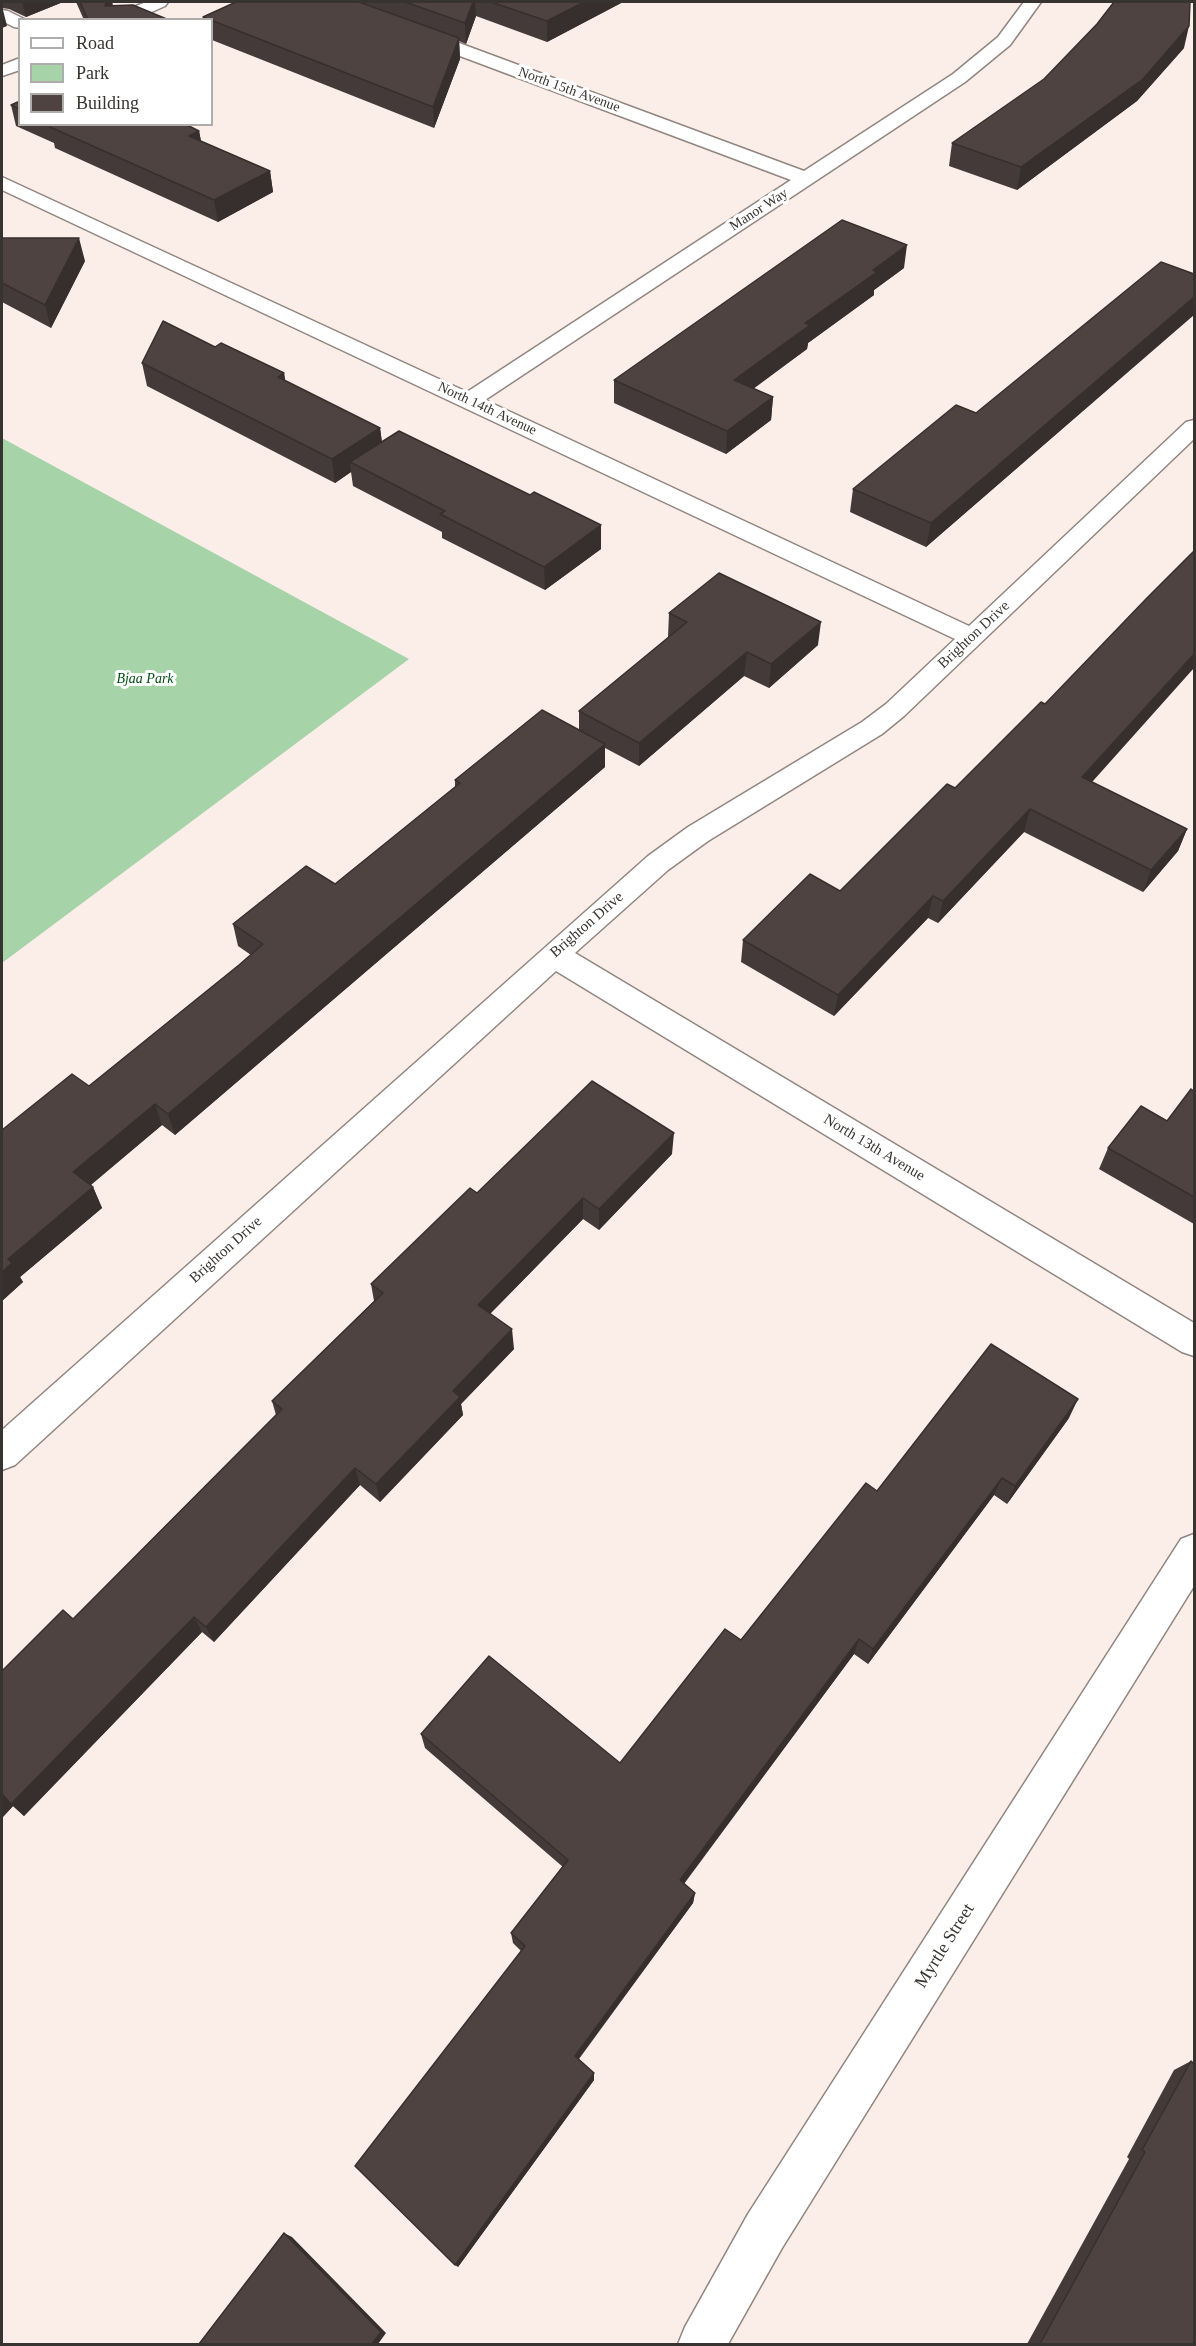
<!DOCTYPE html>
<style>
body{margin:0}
#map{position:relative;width:1196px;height:2346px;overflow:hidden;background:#fbeee9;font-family:Georgia,serif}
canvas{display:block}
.frame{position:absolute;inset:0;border:3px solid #373330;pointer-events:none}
.legend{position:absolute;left:18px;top:18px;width:195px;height:108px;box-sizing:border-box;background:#fff;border:2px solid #afadac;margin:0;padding:8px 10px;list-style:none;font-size:18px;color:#373330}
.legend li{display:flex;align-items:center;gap:12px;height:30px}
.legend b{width:30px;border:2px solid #afadac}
</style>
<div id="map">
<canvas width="1196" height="2346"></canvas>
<div class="frame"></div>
<ul class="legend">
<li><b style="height:8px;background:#fff"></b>Road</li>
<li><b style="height:16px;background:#a6d3a7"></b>Park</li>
<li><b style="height:16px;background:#4f4342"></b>Building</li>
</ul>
</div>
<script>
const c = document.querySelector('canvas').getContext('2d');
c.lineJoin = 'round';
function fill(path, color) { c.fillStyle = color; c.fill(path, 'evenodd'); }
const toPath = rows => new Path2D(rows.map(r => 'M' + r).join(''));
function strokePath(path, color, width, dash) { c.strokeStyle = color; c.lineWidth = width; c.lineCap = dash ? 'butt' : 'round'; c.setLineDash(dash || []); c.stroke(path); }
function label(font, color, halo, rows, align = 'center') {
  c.font = font + ' Georgia,serif'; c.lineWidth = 6; c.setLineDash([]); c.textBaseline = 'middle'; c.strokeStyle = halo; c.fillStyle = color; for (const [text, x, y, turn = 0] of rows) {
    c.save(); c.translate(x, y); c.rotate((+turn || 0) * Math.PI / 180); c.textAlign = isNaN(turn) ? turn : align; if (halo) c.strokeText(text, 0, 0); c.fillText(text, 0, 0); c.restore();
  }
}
const green = toPath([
 [2,438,409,659,2,963]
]);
const street = toPath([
 [1024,2,1041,2,1010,45,965,82,485,400,969,626,1186,422,1194,420,1194,439,904,716,882,734,708,841,668,870,575,953,1194,1323,1194,1356,1182,1352,556,971,15,1465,2,1470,2,1430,648,856,688,827,862,722,886,704,955,639,2,190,2,177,467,392,791,180,412,38,409,34,412,30,424,30,804,171,953,74,998,37,1024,2],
 [2,10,8,11,26,20,20,20,20,28,14,27,2,21,2,10],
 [1194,1534,1194,1586,782,2248,728,2344,678,2344,685,2327,748,2214,1181,1539,1194,1534]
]);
const secondary = toPath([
 [146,2,168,2,165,6,134,20,110,20,112,16,146,2],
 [20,58,20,70,2,76,2,65,20,58]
]);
const wall = toPath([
 [2,2,63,2,26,17,9,9,2,8],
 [76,2,112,2,113,6,169,20,84,20],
 [236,2,623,2,547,42,476,16,466,44,459,41,460,59,434,128,212,40,212,20,203,20,203,17],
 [1184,48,1137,101,1017,190,949,166,952,143],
 [20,101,20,124,185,124,199,131,201,141,270,171,273,192,218,222,55,148,54,143,16,126,11,105],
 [2,238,85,261,51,328,2,302],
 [904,268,874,290,874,295,808,343,807,349,753,388,773,397,771,420,726,454,614,403,614,380],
 [215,347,284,373,285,381,380,428,382,442,530,495,601,525,601,549,545,590,442,538,442,532,353,486,351,472,335,483,147,386,142,363],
 [1109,388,926,547,850,512,853,489,976,413],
 [669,613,818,645,769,688,744,676,639,766,605,748,605,767,175,1135,162,1125,91,1185,93,1187,102,1208,20,1277,23,1282,2,1301,2,1130,89,1086,239,965,251,955,238,946,233,924,335,884,455,787,455,780,579,730,579,711,669,637,668,637],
 [1045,704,1092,782,1187,829,1178,851,1143,892,1024,832,938,923,928,918,834,1016,741,962,743,940,840,891,955,788],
 [1194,1091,1194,1224,1099,1169,1108,1148,1167,1121],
 [672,1154,599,1230,583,1219,490,1314,514,1349,461,1404,463,1415,380,1502,360,1485,214,1642,202,1632,24,1816,13,1806,2,1818,2,1671,73,1619,276,1415,272,1401,374,1301,371,1284],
 [1069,1418,1007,1504,994,1495,868,1664,854,1654,684,1884,695,1893,693,1903,579,2059,594,2080,458,2267,521,1951,513,1943,511,1933,563,1867,425,1748,421,1734,620,1763,741,1640,877,1491],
 [1191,2061,1194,2344,1027,2344,1129,2159,1127,2157,1174,2070]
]);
const shadedWall = toPath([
 [22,2,63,2,26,17],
 [106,2,112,2,114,13,105,6],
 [473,2,475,2,476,16,466,44,465,23],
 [584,2,623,2,547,42,547,21],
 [2,10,3,10,7,26,2,28],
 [1189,26,1184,48,1137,101,1017,190,1021,167],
 [459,38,460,59,434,128,433,107],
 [199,131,203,152,189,136],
 [270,171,273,192,218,222,214,200],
 [79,238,85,261,51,328,45,305],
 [907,245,904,268,874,290,874,295,808,343,807,349,733,404,734,380,873,270],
 [1194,297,1194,315,926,547,931,523],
 [284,373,288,397,278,377],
 [773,397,771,420,726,454,727,431],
 [380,428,383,451,350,462,351,472,335,483,332,459],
 [601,525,601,549,545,590,544,567],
 [821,622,818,645,769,688,771,664],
 [747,652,744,676,639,766,639,743],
 [1194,654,1194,668,1076,800,1082,777],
 [605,744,605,767,175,1135,168,1114],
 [1030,809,1024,832,938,923,943,901],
 [1187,829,1178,851,1143,892,1151,870],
 [933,896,928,918,834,1016,838,995],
 [155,1104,162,1125,82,1192,73,1172],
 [674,1133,672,1154,599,1230,599,1209],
 [93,1187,102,1208,20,1277,23,1282,2,1301,2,1272,8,1259],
 [583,1198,583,1219,480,1324,478,1305],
 [512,1329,514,1349,461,1404,463,1415,380,1502,376,1484,453,1391],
 [1078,1399,1069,1418,1007,1504,1015,1486],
 [355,1468,360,1485,214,1642,206,1627],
 [1002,1478,994,1495,868,1664,873,1649],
 [194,1617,202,1632,24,1816,13,1806,2,1818,2,1794],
 [859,1639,854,1654,678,1891,680,1880],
 [695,1893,693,1903,575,2063,575,2056],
 [594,2073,594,2080,458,2267,455,2265],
 [284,2233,292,2237,386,2333,378,2344,372,2344]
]);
const building = toPath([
 [80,2,106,2,105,6,133,5,169,20,88,20,80,2],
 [236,2,359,2,459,38,433,107,203,17,236,2],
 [405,2,473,2,465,23,405,2],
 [491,2,584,2,547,21,491,2],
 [1114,2,1190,2,1189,26,1143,79,1021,167,952,143,1044,79,1097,24,1114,2],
 [20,101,20,109,11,105,20,101],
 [51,124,185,124,199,131,189,136,270,171,214,200,50,127,51,124],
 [842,220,907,245,873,270,877,272,805,323,810,325,734,380,773,397,727,431,614,380,842,220],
 [2,238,79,238,45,305,2,283,2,238],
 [1161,262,1194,274,1194,297,931,523,853,489,956,405,976,413,1161,262],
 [163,321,215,347,221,343,284,373,278,377,380,428,332,459,142,363,163,321],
 [399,431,530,495,534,492,601,525,544,567,440,514,445,511,350,462,399,431],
 [1194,551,1194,654,1082,777,1187,829,1151,870,1030,809,943,901,933,896,838,995,743,940,810,874,840,891,947,784,955,788,1041,702,1045,704,1146,599,1194,551],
 [719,573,821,622,771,664,747,652,639,743,579,711,687,622,669,613,719,573],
 [542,710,605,744,168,1114,155,1104,73,1172,93,1187,8,1259,12,1263,2,1272,2,1130,72,1074,89,1086,239,965,263,944,233,924,306,866,335,884,460,783,455,780,542,710],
 [592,1081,674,1133,599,1209,583,1198,478,1305,512,1329,453,1391,460,1397,376,1484,355,1468,206,1627,194,1617,11,1804,2,1794,2,1671,63,1610,73,1619,282,1409,272,1401,383,1293,371,1284,470,1188,477,1193,592,1081],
 [1191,1089,1194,1091,1194,1197,1108,1148,1141,1106,1167,1121,1191,1089],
 [991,1344,1078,1399,1015,1486,1002,1478,873,1649,859,1639,680,1880,695,1893,575,2056,594,2073,455,2265,355,2166,525,1946,511,1933,568,1860,421,1734,489,1656,620,1763,725,1629,741,1640,866,1483,877,1491,991,1344],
 [1191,2061,1194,2064,1194,2344,1040,2344,1145,2152,1142,2150,1191,2061],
 [284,2233,381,2332,372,2344,199,2344,284,2233]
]);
const farStreetnames = [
 ["North 15th Avenue",569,90,20],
 ["Manor Way",759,210,-33],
 ["North 14th Avenue",487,409,25]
];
const farParknames = [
 ["Bjaa Park",145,679]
];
const streetNames = [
 ["Brighton Drive",974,635,-43],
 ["Brighton Drive",587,925,-41],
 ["North 13th Avenue",874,1148,31],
 ["Brighton Drive",226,1250,-42]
];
const nearStreetnames = [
 ["Myrtle Street",945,1946,-58]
];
fill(green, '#a6d3a7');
strokePath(street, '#918580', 3);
strokePath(secondary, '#918580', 3);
fill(street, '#fff');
fill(secondary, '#fff');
fill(wall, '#443a39');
fill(shadedWall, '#372f2e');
fill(building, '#4f4342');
strokePath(building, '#372f2e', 1.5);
label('14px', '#373330', '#fff', farStreetnames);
label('italic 14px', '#024e11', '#fff', farParknames);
label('15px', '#373330', '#fff', streetNames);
label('18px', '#373330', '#fff', nearStreetnames);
</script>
